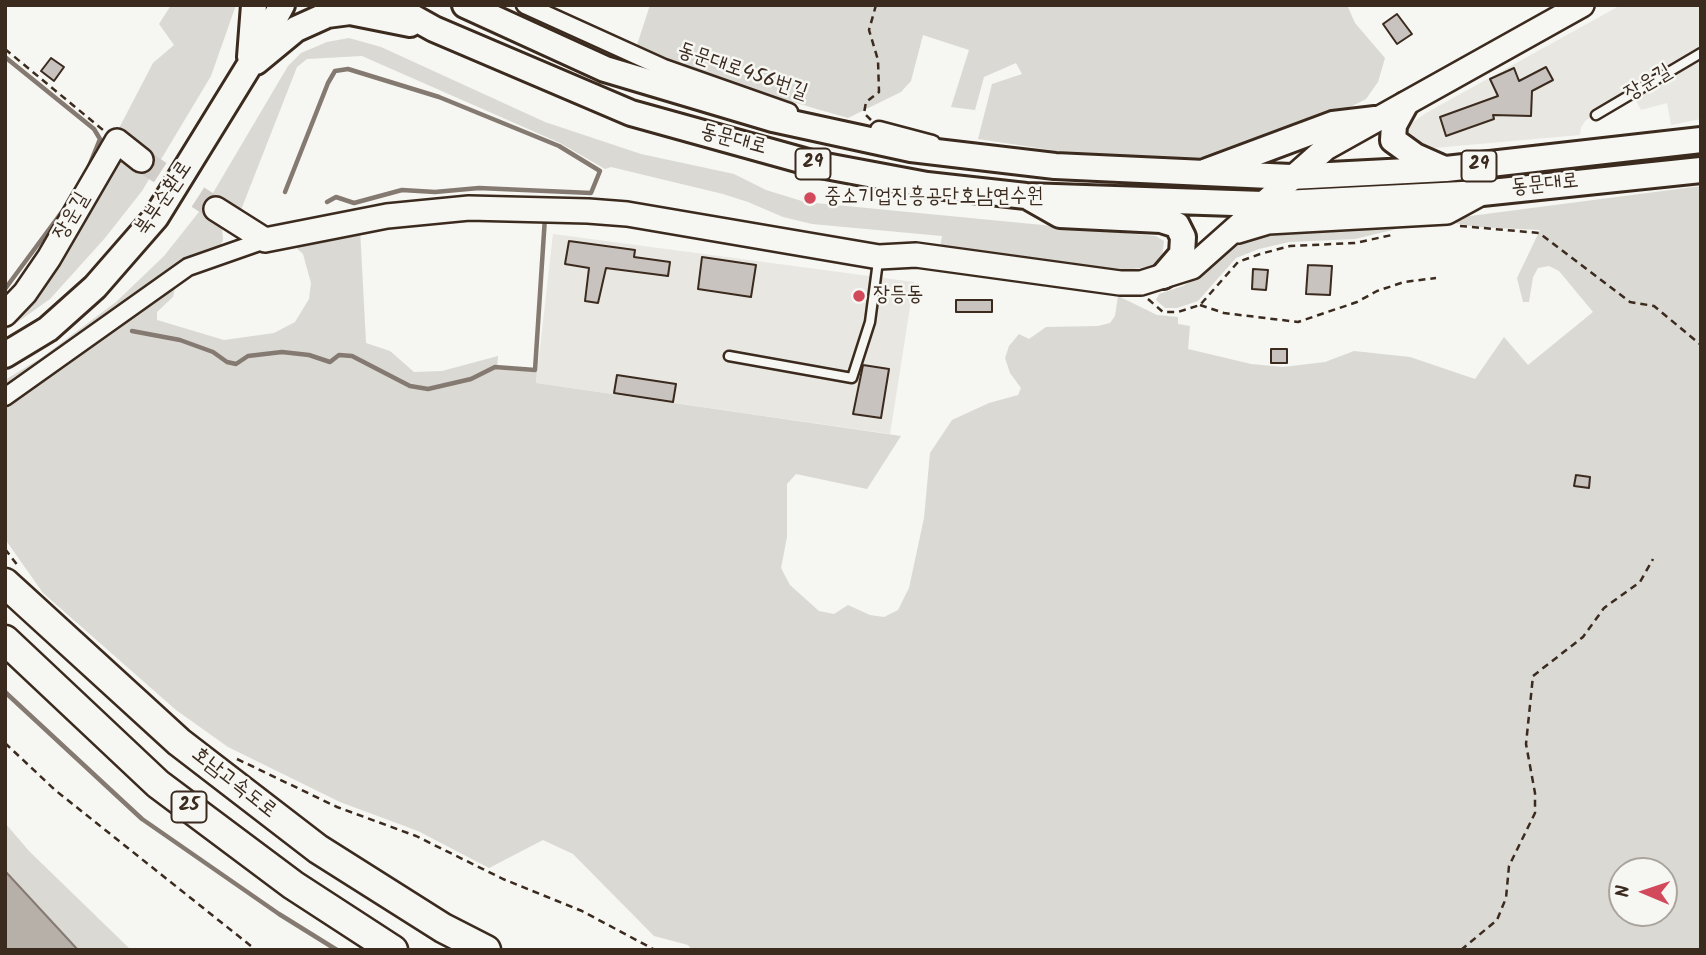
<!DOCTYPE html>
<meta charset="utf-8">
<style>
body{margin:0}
#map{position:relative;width:1706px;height:955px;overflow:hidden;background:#f6f6f2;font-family:Kalam,sans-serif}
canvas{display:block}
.frame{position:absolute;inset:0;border:7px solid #3b2a1e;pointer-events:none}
.north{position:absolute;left:1608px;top:857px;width:70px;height:70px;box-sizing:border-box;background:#f6f6f2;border:2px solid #aba49d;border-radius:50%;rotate:272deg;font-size:19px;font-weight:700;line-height:28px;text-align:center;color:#3b2a1e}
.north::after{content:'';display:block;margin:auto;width:24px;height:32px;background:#d1495b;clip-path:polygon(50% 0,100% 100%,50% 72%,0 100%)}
</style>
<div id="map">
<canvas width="1706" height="955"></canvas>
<div class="frame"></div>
<div class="north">N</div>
</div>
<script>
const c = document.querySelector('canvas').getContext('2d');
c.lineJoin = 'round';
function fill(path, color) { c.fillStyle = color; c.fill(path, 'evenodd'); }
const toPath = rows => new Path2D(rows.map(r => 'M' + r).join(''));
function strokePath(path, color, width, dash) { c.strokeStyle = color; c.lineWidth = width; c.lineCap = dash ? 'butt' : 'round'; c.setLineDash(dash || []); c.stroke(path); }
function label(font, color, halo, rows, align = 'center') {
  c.font = font + ' Kalam,"Poor Story",sans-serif'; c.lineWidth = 5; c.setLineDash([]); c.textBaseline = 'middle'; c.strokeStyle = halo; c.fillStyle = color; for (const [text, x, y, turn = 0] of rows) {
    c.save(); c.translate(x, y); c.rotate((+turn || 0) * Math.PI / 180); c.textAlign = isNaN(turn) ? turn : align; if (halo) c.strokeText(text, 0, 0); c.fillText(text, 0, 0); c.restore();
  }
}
const built = toPath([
 [1621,5,1701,5,1701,119,1671,125,1667,103,1641,110,1634,97,1586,120,1581,127,1580,135,1422,149,1403,141,1406,127,1426,113],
 [553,234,914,282,890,434,536,383]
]);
const green = toPath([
 [171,5,236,5,211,76,142,191,105,238,50,299,5,331,5,319,113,165,121,159,129,162,116,134,153,63,174,45,159,24],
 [650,5,1347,5,1355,23,1385,58,1378,82,1366,99,1290,138,1196,161,1124,161,978,139,992,84,1022,74,1016,63,984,77,975,110,951,107,969,50,923,35,911,81,901,92,848,118,720,81,636,48],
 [349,38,381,47,545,122,641,154,734,174,766,190,805,202,1156,236,1164,241,1162,257,1154,266,1125,270,940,248,942,236,812,224,783,217,748,202,723,194,611,167,605,169,560,143,362,56,307,59,297,67,239,215,209,214,222,228,223,240,218,250,5,389,5,380,41,358,116,302,164,256,210,198,288,66,301,53,327,42],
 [1701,186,1701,950,692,950,688,945,654,936,573,854,543,840,489,868,418,831,340,802,228,747,176,710,43,593,5,539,5,401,177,280,173,297,157,312,157,320,224,340,274,333,295,322,309,299,311,283,303,254,291,243,360,228,366,343,390,351,414,372,442,371,498,356,497,369,537,372,536,383,901,436,867,489,796,474,787,484,787,537,781,568,790,585,819,611,834,614,848,605,870,615,884,617,898,610,909,588,924,518,930,453,952,420,989,403,1018,395,1021,388,1010,373,1005,358,1009,346,1019,334,1029,339,1046,327,1098,326,1110,323,1115,316,1118,296,1157,315,1178,317,1178,324,1190,326,1188,349,1251,364,1283,367,1325,362,1354,351,1410,357,1475,379,1504,337,1528,365,1593,312,1559,271,1549,266,1538,268,1533,277,1529,302,1523,302,1517,278,1540,230,1476,227,1455,223,1455,218],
 [1622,871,1664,871,1664,913,1622,913],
 [1408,221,1409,226,1355,239,1289,242,1259,249,1236,258,1198,301,1177,308,1165,308,1156,300,1159,294,1183,286,1204,273,1242,241,1269,230],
 [5,823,29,851,131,950,78,950,5,871]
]);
const water = toPath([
 [5,871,78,950,5,950,5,871]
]);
const stream = toPath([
 [5,57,94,129,100,139,87,171],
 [285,192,328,83,335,71,348,69,439,97,559,146,600,171,591,193,479,188,435,192,402,190,354,203,336,197,327,202],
 [5,289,67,205],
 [132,331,180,340,213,352,227,362,236,364,248,356,282,352,309,355,330,362,339,355,352,356,410,386,428,389,471,379,495,367,535,370,545,217],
 [5,692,142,819,279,914,337,950]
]);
const building = toPath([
 [1397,14,1412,34,1397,44,1383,24,1397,14],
 [51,58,64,67,54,81,41,71,51,58],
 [1546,67,1553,80,1532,91,1531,116,1493,115,1494,119,1446,136,1440,117,1498,96,1490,79,1514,68,1519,81,1546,67],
 [569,241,635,250,634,257,670,262,668,276,606,268,598,303,585,301,589,268,565,264,569,241],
 [702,257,756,265,751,297,698,289,702,257],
 [1308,265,1332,266,1330,295,1306,294,1308,265],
 [1253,269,1268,270,1266,290,1252,289,1253,269],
 [956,300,992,300,992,312,956,312,956,300],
 [1271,349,1287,349,1287,363,1271,363,1271,349],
 [863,365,889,369,881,418,853,414,863,365],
 [617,375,676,384,673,402,614,393,617,375],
 [1576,475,1590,477,1589,488,1574,486,1576,475]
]);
const secondaryTunnel = toPath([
 [141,160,216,209]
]);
const path = toPath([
 [5,49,103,130],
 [871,120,864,113,866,102,879,92,878,60,869,30,876,5],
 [1460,226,1539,233,1630,302,1654,306,1701,345],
 [1148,299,1163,312,1178,312,1200,305,1238,262,1260,254,1290,246,1355,243,1392,235],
 [1200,305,1224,313,1298,322,1357,302,1377,291,1404,282,1436,278],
 [5,549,18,566],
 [5,743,55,790,256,950],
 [237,759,337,807,416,836,503,879,582,911,655,950],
 [1461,950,1497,920,1506,898,1509,866,1535,813,1535,793,1526,744,1533,676,1583,637,1604,608,1640,582,1653,559]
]);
const lane = toPath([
 [1596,115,1701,53],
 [729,356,852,378,870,322,878,261]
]);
const street = toPath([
 [525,5,664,68,789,112],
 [879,130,932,144],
 [5,397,188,267,265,240]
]);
const secondary = toPath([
 [216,209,265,240,387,216,469,208,588,211,627,214,879,257,916,255,1120,283,1141,283,1192,267,1326,148,1582,5],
 [1238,231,1268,222,1447,212,1482,193],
 [5,314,25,293,49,258,117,141,141,160]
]);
const primary = toPath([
 [391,5,434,29,631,113,815,164,927,185,1026,196,1263,204,1482,193,1701,170],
 [465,5,605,69,773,119,911,149,1055,166,1291,177,1446,169,1701,140],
 [250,57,254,5],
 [256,62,296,29,327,15,350,12,410,24],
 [1405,105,1394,125,1393,140,1415,156,1442,168],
 [1207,171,1333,124,1375,119],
 [1030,198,1060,215,1161,220,1177,225,1183,237,1182,254,1163,276],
 [5,355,48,329,95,287,156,217,249,66,282,5]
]);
const highway = toPath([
 [5,583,179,742,318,849,443,928,486,950],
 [5,640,158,784,293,885,393,950]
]);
const markers = [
 [810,198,7,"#d1495b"],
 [859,296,7,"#d1495b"]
];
const shields = [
 [813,164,35],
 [1479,166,35],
 [189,807,35]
];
const shieldNames = [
 ["29",813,164],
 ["29",1479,166],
 ["25",189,807]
];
const streetNames = [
 ["동문대로456번길",742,73,19],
 ["장운길",1649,84,-31],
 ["동문대로",733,141,15],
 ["동문대로",1545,186,-6],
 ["북부순환로",165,199,-56],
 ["장운길",73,217,-60],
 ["호남고속도로",233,784,38]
];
const poiNames = [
 ["중소기업진흥공단호남연수원",824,198],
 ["장등동",873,296]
];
fill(built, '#e8e7e2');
fill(green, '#dad9d3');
fill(water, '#b6b0a9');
strokePath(water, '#857a71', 2);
strokePath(stream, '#857a71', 4.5);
fill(building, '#c8c3be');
strokePath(building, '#3b2a1e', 2);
strokePath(secondaryTunnel, '#d1cdc8', 23, [23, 11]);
strokePath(lane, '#3b2a1e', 13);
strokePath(street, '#3b2a1e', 21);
strokePath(secondary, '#3b2a1e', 28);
strokePath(primary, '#3b2a1e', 30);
strokePath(highway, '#3b2a1e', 33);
strokePath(path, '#3b2a1e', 2.5, [7, 5]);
strokePath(lane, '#f6f6f2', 8);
strokePath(street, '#f6f6f2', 16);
strokePath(secondary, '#f6f6f2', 23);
strokePath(primary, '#f6f6f2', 24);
strokePath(highway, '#f6f6f2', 28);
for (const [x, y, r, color] of markers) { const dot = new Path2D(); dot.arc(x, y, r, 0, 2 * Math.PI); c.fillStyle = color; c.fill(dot); strokePath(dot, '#f6f6f2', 2.5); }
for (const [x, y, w] of shields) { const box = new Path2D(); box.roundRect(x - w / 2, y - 15.5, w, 31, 5); c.fillStyle = '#f6f6f2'; c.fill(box); strokePath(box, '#3b2a1e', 2); }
label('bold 19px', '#3b2a1e', null, shieldNames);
label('21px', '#3b2a1e', '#f6f6f2', streetNames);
label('21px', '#3b2a1e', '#f6f6f2', poiNames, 'left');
</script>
